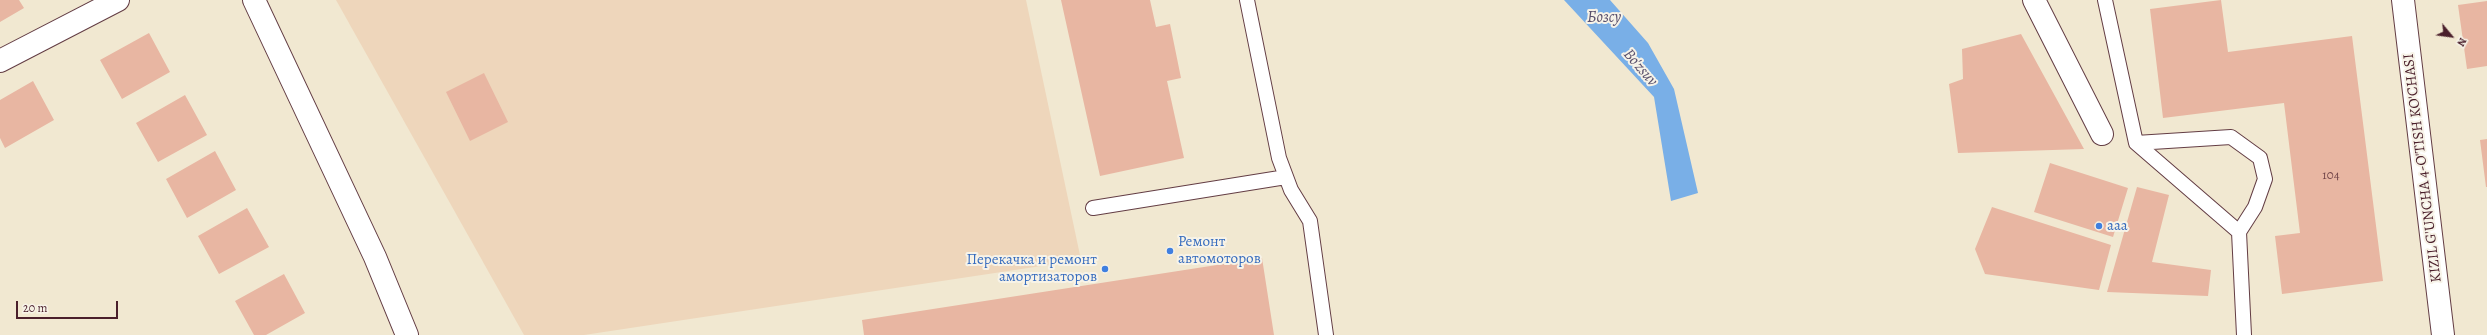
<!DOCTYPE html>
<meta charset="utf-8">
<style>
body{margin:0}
#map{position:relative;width:2487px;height:335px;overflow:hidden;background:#f1e8d1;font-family:Alegreya,serif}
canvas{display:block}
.north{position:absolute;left:2431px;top:16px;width:40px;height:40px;-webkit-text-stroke:3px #f7f3e8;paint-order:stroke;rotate:119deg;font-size:11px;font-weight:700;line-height:16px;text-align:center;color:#4a1f2b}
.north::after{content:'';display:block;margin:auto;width:14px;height:18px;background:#4a1f2b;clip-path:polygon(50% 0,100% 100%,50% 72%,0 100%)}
.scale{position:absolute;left:16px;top:301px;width:102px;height:18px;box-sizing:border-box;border:2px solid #4a1f2b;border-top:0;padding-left:5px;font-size:12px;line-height:14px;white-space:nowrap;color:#4a1f2b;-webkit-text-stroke:3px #f7f3e8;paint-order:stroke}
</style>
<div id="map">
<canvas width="2487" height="335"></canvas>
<div class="north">N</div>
<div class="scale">20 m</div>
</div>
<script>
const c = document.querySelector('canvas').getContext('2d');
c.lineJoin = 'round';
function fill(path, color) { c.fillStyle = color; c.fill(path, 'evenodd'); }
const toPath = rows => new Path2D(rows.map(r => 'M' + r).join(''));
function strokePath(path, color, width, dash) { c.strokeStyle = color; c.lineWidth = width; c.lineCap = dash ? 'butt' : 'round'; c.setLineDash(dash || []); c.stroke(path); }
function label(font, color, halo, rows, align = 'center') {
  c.font = font + ' Alegreya,serif'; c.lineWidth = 4; c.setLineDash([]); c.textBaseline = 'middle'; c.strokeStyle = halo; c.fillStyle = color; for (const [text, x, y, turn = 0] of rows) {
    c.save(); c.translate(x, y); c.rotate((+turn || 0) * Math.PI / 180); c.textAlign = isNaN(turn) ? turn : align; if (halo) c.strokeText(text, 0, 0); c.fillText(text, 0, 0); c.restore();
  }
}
const built = toPath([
 [336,0,1026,0,1081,260,584,335,524,335]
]);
const water = toPath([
 [1564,0,1610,0,1648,43,1674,89,1698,193,1671,201,1654,97]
]);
const building = toPath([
 [0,0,19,0,24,8,0,22],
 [1061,0,1150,0,1156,27,1170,24,1181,78,1167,81,1184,158,1100,176],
 [2221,0,2228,52,2352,36,2383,281,2282,294,2275,236,2300,233,2284,103,2163,118,2150,9],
 [2487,1,2487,66,2467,69,2458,5],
 [149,33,170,72,122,99,100,60],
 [2021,34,2084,149,1958,153,1949,84,1963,79,1962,49],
 [484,73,508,122,470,141,446,92],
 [33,81,54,120,5,148,0,138,0,100],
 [185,95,207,135,158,162,136,123],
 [2487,139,2487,187,2486,187,2480,140],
 [215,151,236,190,187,218,166,179],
 [2050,163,2128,188,2113,237,2034,212],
 [2137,187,2169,195,2152,262,2211,270,2208,296,2107,292],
 [1992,207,2111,245,2099,290,1985,274,1975,249],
 [247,208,269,247,219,274,198,236],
 [1262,258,1274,335,864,335,862,320],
 [284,274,305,313,266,335,254,335,235,301]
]);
const lane = toPath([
 [1247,0,1279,158,1291,190,1310,221,1326,335],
 [2105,0,2136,143,2239,232,2244,335],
 [2136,143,2231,137,2260,158,2265,179,2255,207,2239,232],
 [1093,208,1286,177]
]);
const street = toPath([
 [254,0,375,257,407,335],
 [2034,0,2102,134],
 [0,61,118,0]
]);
const secondary = toPath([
 [2403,0,2443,335]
]);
const markers = [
 [2099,226,4,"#3f7fe0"],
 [1170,251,4,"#3f7fe0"],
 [1105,269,4,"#3f7fe0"]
];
const numberNames = [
 ["104",2331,176]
];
const streetNames = [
 ["KIZIL G'UNCHA 4-O'TISH KO'CHASI",2423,168,-97]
];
const shopNames = [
 ["ааа",2107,226],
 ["Ремонт",1178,242],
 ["автомоторов",1178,259],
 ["Перекачка и ремонт",1097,260,"right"],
 ["амортизаторов",1097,277,"right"]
];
const waterNames = [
 ["Бозсу",1604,18],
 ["Bo'zsuv",1640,68,49]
];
fill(built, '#eed6bb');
fill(water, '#79afe7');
fill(building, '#e8b6a2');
strokePath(lane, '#633d44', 16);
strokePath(street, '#633d44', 24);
strokePath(secondary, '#633d44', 24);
strokePath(lane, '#fff', 14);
strokePath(street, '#fff', 22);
strokePath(secondary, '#fff', 22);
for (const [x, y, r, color] of markers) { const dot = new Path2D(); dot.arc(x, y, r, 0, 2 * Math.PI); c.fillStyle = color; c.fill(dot); strokePath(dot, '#f7f3e8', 1.5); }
label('13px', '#724549', null, numberNames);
label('15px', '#4a1f2b', '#f7f3e8', streetNames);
label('15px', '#366cbe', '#f7f3e8', shopNames, 'left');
label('italic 16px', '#5a516d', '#f7f3e8', waterNames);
</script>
